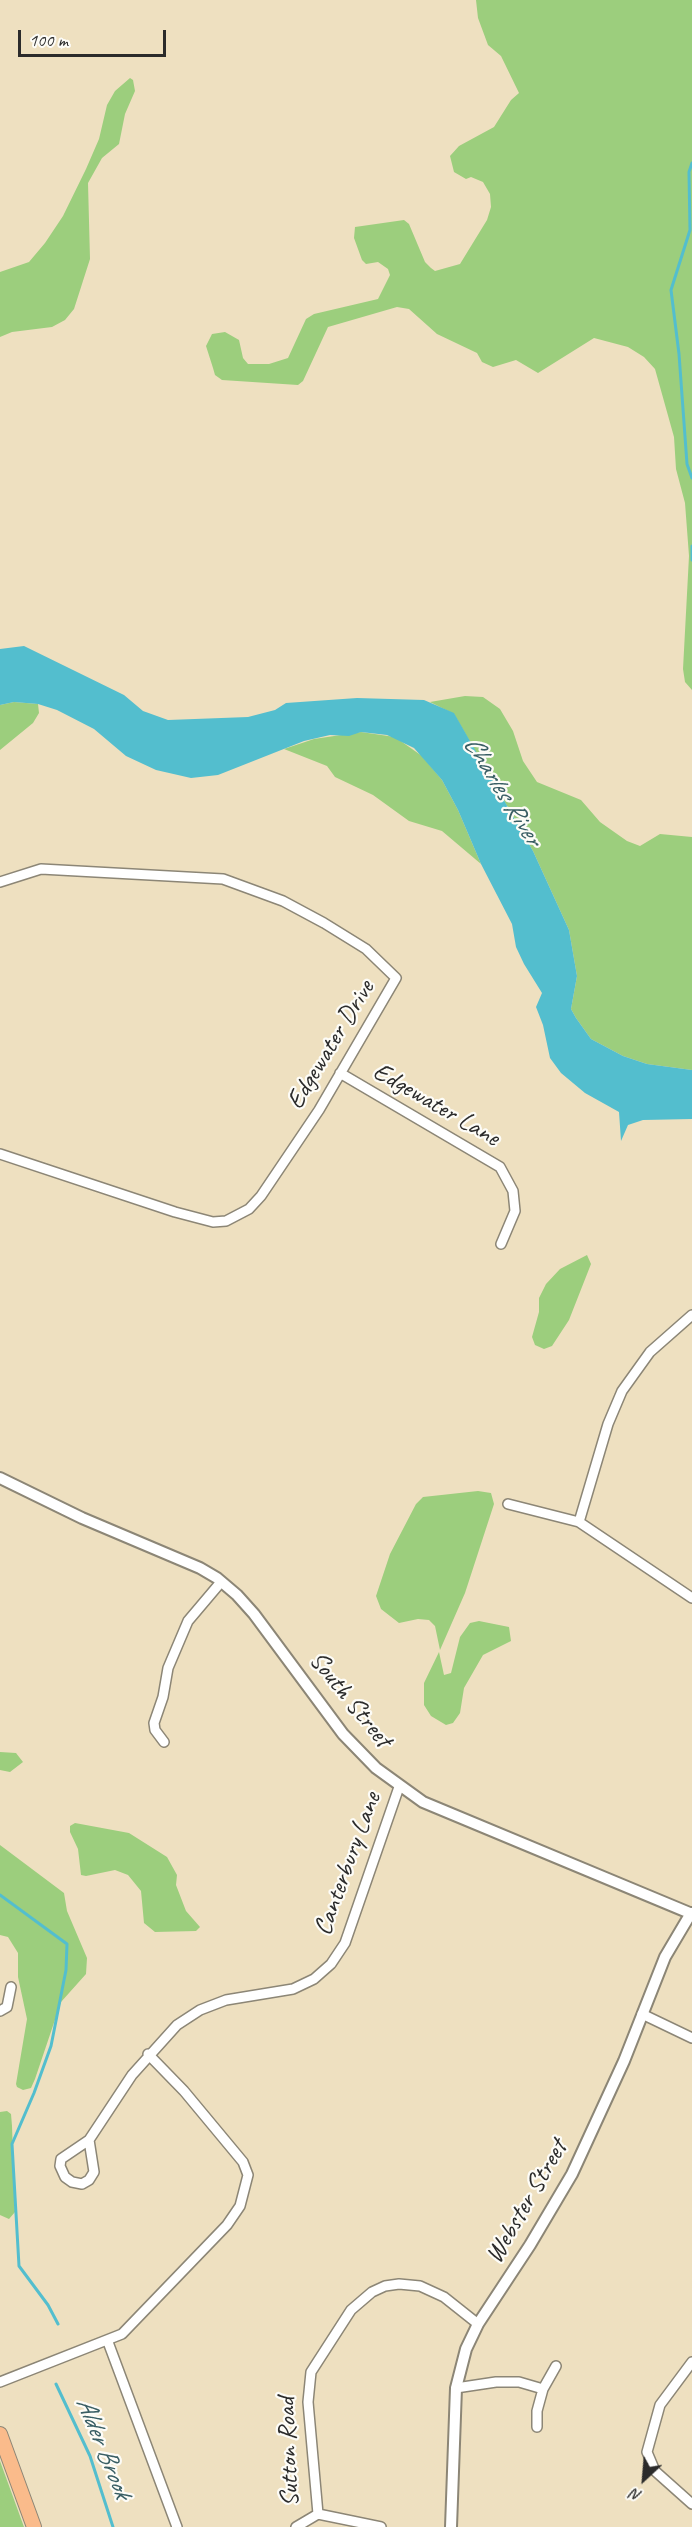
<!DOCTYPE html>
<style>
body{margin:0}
#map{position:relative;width:692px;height:2527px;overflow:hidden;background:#eee0c0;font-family:Caveat,sans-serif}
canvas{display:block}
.north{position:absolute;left:614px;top:2449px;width:60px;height:60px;-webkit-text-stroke:4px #fdfcf7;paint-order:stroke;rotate:206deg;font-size:16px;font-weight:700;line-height:24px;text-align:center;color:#2b2b2b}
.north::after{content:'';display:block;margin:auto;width:21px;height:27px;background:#2b2b2b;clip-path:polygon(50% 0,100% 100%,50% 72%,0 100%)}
.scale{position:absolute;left:18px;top:30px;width:148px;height:27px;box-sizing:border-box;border:3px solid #2b2b2b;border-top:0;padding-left:8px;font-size:18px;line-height:21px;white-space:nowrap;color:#2b2b2b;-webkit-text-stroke:4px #fdfcf7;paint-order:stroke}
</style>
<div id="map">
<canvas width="692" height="2527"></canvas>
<div class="north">N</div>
<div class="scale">100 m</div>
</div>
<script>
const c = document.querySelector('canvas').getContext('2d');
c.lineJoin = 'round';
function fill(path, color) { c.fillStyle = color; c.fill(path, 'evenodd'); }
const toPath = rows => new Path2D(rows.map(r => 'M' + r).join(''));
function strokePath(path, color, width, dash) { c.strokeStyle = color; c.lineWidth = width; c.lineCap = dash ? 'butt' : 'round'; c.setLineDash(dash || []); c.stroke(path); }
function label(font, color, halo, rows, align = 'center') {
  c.font = font + ' Caveat,sans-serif'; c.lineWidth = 4.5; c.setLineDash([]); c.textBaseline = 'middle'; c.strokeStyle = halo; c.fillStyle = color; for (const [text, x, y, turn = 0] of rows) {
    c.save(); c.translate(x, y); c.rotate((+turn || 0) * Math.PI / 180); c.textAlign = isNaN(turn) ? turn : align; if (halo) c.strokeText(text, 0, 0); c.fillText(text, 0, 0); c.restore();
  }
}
const green = toPath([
 [476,0,692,0,692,690,685,682,683,669,689,556,685,503,676,469,674,437,655,369,644,357,628,347,594,338,538,373,516,360,493,367,482,362,477,353,437,334,409,309,397,307,328,327,303,381,298,385,222,380,215,375,213,368,206,346,212,334,225,332,239,340,243,358,248,364,269,364,288,358,306,319,314,314,378,299,390,275,388,269,378,262,366,264,362,260,354,238,355,227,404,220,409,224,425,262,431,268,435,271,460,264,487,220,491,207,490,194,483,182,471,177,466,179,454,172,450,156,459,146,494,127,511,100,519,93,501,56,488,45,478,18],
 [130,78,133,80,135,91,125,114,119,144,102,158,88,183,90,259,74,309,65,320,52,327,12,332,0,337,0,272,29,262,45,243,63,216,86,169,99,139,107,105,115,91],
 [465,696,483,697,500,709,513,731,523,761,537,782,581,800,600,822,627,841,640,846,660,834,692,837,692,1070,647,1064,623,1056,591,1039,576,1018,571,1009,577,976,569,930,533,851,454,714,430,702],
 [14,702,38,704,39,713,33,723,0,750,0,705],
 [361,732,395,737,422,756,442,780,458,810,481,864,442,831,409,821,373,795,335,777,327,766,284,749,314,739],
 [587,1255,591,1264,569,1320,552,1346,544,1349,535,1345,532,1337,539,1312,539,1298,546,1284,560,1269],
 [478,1491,491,1493,494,1504,465,1593,440,1650,435,1626,429,1620,418,1619,399,1623,381,1609,376,1596,390,1554,416,1504,423,1497],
 [479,1621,509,1627,511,1641,483,1655,464,1688,460,1713,453,1723,446,1725,431,1716,424,1705,424,1683,439,1652,444,1675,451,1673,460,1637,470,1623],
 [0,1752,16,1753,23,1762,10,1772,0,1770],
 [75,1823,129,1833,167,1857,177,1875,176,1885,186,1911,200,1927,196,1931,155,1932,144,1923,141,1891,128,1875,115,1870,86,1876,81,1875,78,1849,70,1832,70,1826],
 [0,1845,64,1893,67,1911,87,1958,86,1974,61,2002,35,2079,31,2088,23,2090,17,2087,16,2084,27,2019,18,1977,18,1953,8,1937,0,1935],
 [7,2111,11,2114,12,2126,15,2212,9,2219,0,2215,0,2112],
 [0,2461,24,2527,0,2527]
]);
const water = toPath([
 [24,646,124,695,143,711,168,720,248,717,275,710,286,703,357,698,424,700,454,713,533,851,569,930,577,976,571,1009,576,1018,591,1039,623,1056,647,1064,692,1070,692,1119,643,1120,628,1125,621,1141,619,1112,585,1093,561,1073,550,1058,543,1025,536,1007,542,993,524,964,516,947,512,924,481,864,458,810,442,780,414,748,387,735,361,732,349,736,330,735,304,741,218,775,191,778,156,770,126,756,94,729,57,710,38,704,14,702,0,705,0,649]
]);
const stream = toPath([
 [692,163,689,172,690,230,671,290,679,354,687,464,692,478],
 [692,546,692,560],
 [0,1895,67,1944,66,1970,51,2046,34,2093,12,2144,19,2266,48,2305,58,2324],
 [56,2384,90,2456,113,2527]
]);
const minor = toPath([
 [0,882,41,869,223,879,283,901,324,923,366,949,396,978,319,1110,261,1196,249,1209,226,1221,213,1222,175,1212,0,1154],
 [340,1073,500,1167,513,1191,515,1211,501,1244],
 [508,1504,579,1522,692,1598],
 [579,1522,608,1424,622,1391,650,1352,692,1315],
 [164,1742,155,1730,154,1723,163,1697,168,1668,188,1621,221,1582],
 [0,2011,7,2007,11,1987],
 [642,2014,692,2038],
 [89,2140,94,2172,89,2180,82,2184,72,2182,65,2177,60,2166,61,2159,89,2140,132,2075,177,2025,200,2010,226,2000,293,1989,314,1979,331,1964,345,1943,399,1787],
 [108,2342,177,2527],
 [692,2362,660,2405,647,2452,655,2471,692,2504],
 [0,2382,122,2334,227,2225,240,2206,248,2175,243,2162,184,2091,148,2054],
 [456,2388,496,2382,519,2382,543,2389],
 [537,2427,537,2411,543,2389,556,2366],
 [318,2514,381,2527],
 [296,2527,318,2514,308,2402,311,2372,351,2310,372,2292,385,2286,399,2284,420,2286,444,2297,478,2324]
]);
const tertiary = toPath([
 [0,1478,82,1518,200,1568,217,1578,237,1595,254,1614,343,1734,376,1768,423,1802,692,1914],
 [451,2527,456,2388,466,2349,478,2324,530,2245,572,2174,624,2061,665,1957,691,1913]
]);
const primary = toPath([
 [0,2434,34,2527]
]);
const streetNames = [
 ["Edgewater Drive",331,1045,-59],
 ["Edgewater Lane",436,1105,30],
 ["South Street",350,1700,51],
 ["Canterbury Lane",348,1864,-70],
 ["Webster Street",527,2202,-60],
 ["Sutton Road",289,2452,-92]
];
const waterNames = [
 ["Charles River",502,791,58],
 ["Alder Brook",103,2448,68]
];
fill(green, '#9cce7d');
fill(water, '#53bece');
strokePath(stream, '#53bece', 3);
strokePath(minor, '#8c8676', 12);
strokePath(tertiary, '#8c8676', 14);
strokePath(primary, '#8c8676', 16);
strokePath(minor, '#fff', 9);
strokePath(tertiary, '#fff', 10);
strokePath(primary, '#fabb8b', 14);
label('26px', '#2b2b2b', '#fdfcf7', streetNames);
label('italic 27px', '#395e64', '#fdfcf7', waterNames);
</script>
